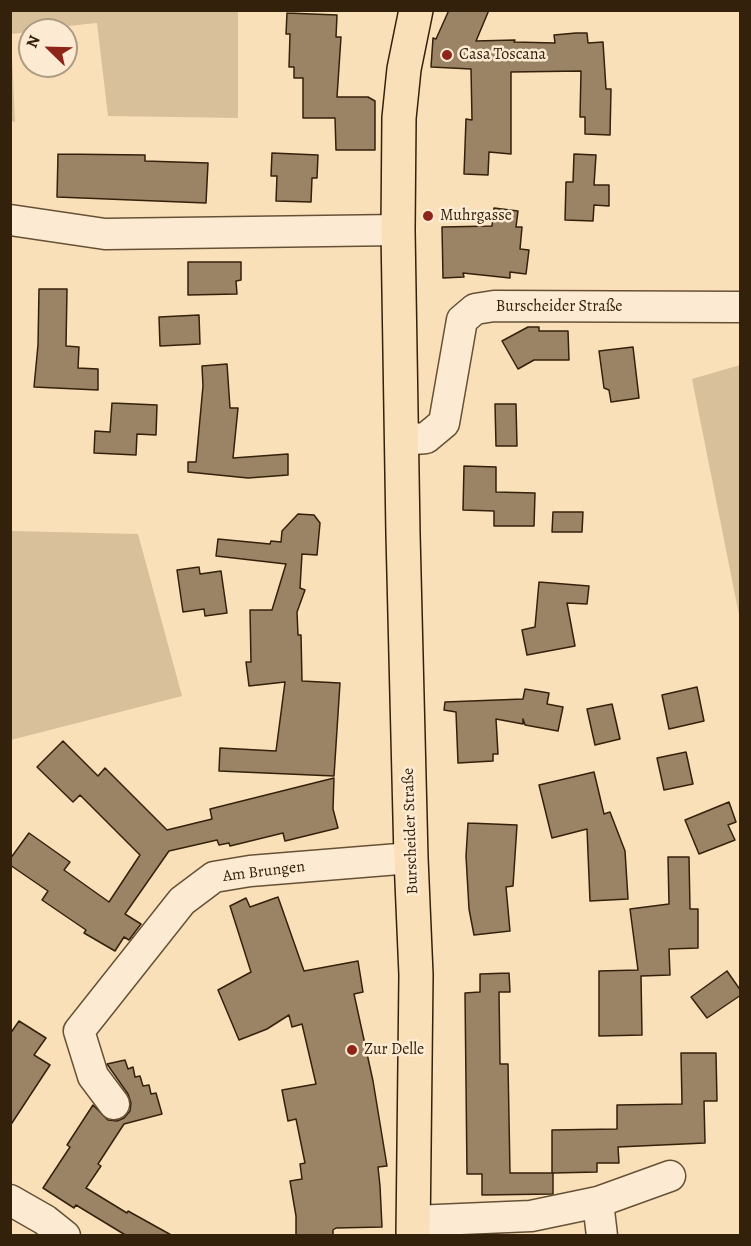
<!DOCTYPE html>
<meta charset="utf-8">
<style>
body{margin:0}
#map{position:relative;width:751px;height:1246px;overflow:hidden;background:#fae0b9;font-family:Alegreya,serif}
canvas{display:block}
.frame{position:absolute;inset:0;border:12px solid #34210b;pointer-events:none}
.north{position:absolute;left:18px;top:18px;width:60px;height:60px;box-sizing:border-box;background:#fcebd2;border:2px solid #ac9a82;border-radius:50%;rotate:293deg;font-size:16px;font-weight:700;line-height:24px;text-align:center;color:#34210b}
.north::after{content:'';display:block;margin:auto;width:21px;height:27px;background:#8f2418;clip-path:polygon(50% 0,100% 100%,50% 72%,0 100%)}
</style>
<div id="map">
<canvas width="751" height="1246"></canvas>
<div class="frame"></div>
<div class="north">N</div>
</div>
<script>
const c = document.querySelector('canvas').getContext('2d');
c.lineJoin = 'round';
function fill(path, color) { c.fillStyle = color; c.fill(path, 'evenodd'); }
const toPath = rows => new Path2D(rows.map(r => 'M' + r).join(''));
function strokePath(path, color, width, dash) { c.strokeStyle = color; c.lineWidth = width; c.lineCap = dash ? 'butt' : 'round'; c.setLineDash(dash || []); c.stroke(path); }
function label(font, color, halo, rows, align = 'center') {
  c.font = font + ' Alegreya,serif'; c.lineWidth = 5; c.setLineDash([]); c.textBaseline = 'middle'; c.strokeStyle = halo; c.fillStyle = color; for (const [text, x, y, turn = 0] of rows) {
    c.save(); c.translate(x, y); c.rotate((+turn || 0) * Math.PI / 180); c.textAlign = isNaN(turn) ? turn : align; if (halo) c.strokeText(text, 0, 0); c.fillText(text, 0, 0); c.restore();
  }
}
const green = toPath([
 [11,10,238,11,238,118,108,116,97,23,30,30,30,32,11,34,15,122,11,121],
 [740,365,740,620,692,379],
 [11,531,138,534,182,696,11,740]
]);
const building = toPath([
 [449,10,489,10,476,41,515,40,514,42,555,43,554,35,576,33,587,33,588,43,603,42,606,89,611,89,610,135,585,134,585,117,580,117,581,71,511,72,511,154,489,152,488,175,464,174,466,119,472,120,471,69,431,67,433,38,436,39,449,10],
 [287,13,337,15,336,37,341,37,337,97,368,97,375,101,375,150,336,150,335,118,303,118,303,78,294,78,294,67,289,67,290,34,286,34,287,13],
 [272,153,318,155,317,178,312,178,311,202,276,201,277,176,271,176,272,153],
 [58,154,145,155,145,161,208,163,206,203,57,197,58,154],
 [574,154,596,155,594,185,609,185,609,206,594,205,593,221,565,220,566,182,573,182,574,154],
 [494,208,518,211,516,227,522,227,520,249,529,250,526,274,510,272,510,278,463,273,464,277,443,278,442,227,492,226,494,208],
 [188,262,241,262,241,280,236,281,237,294,188,295,188,262],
 [39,289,67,289,66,346,79,347,78,368,98,369,98,390,34,387,38,345,39,289],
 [199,315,200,344,160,346,159,317,199,315],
 [528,327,539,327,539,331,568,331,569,360,534,360,518,369,502,341,528,327],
 [633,347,639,398,611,402,609,390,604,388,599,351,633,347],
 [227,364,230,408,238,408,233,458,288,454,288,475,248,478,188,472,188,462,196,462,203,386,202,366,227,364],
 [112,403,157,405,156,435,137,434,136,455,94,453,95,431,110,432,112,403],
 [495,404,516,404,517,446,496,446,495,404],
 [464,466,496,467,496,492,535,493,534,526,494,526,494,511,463,510,464,466],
 [553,512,583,512,582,532,552,532,553,512],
 [298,514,314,515,320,523,317,555,302,554,300,588,305,590,297,612,298,635,301,635,302,681,340,683,334,776,219,771,220,748,276,751,285,682,249,686,246,662,251,662,250,610,272,610,286,564,216,556,218,539,270,544,271,541,281,542,282,531,298,514],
 [199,567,200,574,221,571,227,613,205,616,204,609,183,612,177,570,199,567],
 [539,582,589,586,587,604,567,603,575,646,527,655,522,630,535,627,539,582],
 [697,687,704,721,669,729,662,695,697,687],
 [525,689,549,693,547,704,563,707,558,731,525,725,523,719,523,724,496,719,498,754,493,754,493,761,458,763,456,712,444,710,445,702,523,699,525,689],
 [612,704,620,739,595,745,587,709,612,704],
 [63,741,98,776,105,768,167,830,212,819,210,809,334,778,333,809,338,828,285,841,283,833,230,846,229,843,219,845,217,840,169,851,125,914,141,924,129,940,124,937,115,951,84,933,86,930,42,900,48,891,10,865,10,859,29,833,70,862,64,870,109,902,140,855,80,795,73,802,37,767,63,741],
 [686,752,693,784,664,790,657,758,686,752],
 [594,772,604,814,610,812,625,851,628,899,590,901,587,829,552,838,539,785,594,772],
 [729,802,736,822,728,825,735,840,699,854,685,820,729,802],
 [468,823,517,825,513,886,506,887,510,931,474,935,469,909,466,856,468,823],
 [668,857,689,857,690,909,698,909,698,948,669,949,670,975,641,976,642,1035,599,1036,599,971,638,970,630,909,669,904,668,857],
 [278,897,304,971,358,961,363,992,354,994,373,1081,387,1166,378,1167,380,1186,382,1227,336,1228,333,1230,333,1236,296,1236,296,1216,290,1181,302,1179,300,1164,305,1163,296,1119,288,1121,282,1090,316,1084,302,1024,292,1027,289,1015,267,1029,239,1040,218,990,251,972,230,906,246,898,250,907,278,897],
 [727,971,741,991,741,995,707,1018,691,997,727,971],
 [509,973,510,992,499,992,500,1064,508,1064,510,1173,552,1173,552,1130,617,1129,617,1105,682,1104,681,1053,716,1053,717,1101,704,1101,705,1143,618,1147,619,1163,597,1163,597,1172,553,1173,553,1194,482,1195,482,1174,467,1174,465,993,480,992,480,974,509,973],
 [19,1021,46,1038,34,1055,50,1065,10,1126,10,1034,19,1021],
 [125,1060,128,1069,133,1067,135,1077,140,1076,143,1086,149,1085,151,1094,156,1093,162,1114,124,1124,98,1164,101,1166,86,1188,127,1213,128,1211,173,1236,127,1236,76,1205,74,1208,43,1188,70,1147,67,1145,93,1105,108,1120,117,1121,124,1118,130,1111,131,1103,128,1094,107,1064,125,1060]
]);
const minor = toPath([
 [10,220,105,234,398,230],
 [402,440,426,438,444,423,462,320,475,309,494,306,740,307],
 [114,1104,93,1076,79,1031,182,901,214,877,250,871,411,858],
 [10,1200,45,1220,65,1236],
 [598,1202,602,1236],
 [414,1221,531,1216,598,1202,670,1176]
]);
const major = toPath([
 [413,1236,416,975,411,858,403,534,398,230,399,118,404,69,416,10]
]);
const markers = [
 [447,55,6,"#8f2418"],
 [428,216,6,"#8f2418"],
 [352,1050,6,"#8f2418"]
];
const poiNames = [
 ["Casa Toscana",459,55],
 ["Muhrgasse",440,216],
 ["Zur Delle",364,1050]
];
const streetNames = [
 ["Burscheider Straße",559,307],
 ["Burscheider Straße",411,831,-92],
 ["Am Brungen",264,872,-7]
];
fill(green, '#d8c09b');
fill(building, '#9b8465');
strokePath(building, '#34210b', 1.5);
strokePath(minor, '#665136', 33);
strokePath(major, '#34210b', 36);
strokePath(minor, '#fcebd2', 30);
strokePath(major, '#fae0b9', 33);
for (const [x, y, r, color] of markers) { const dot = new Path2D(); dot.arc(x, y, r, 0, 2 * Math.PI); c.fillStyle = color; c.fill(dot); strokePath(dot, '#fcebd2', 2); }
label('16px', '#34210b', '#fcebd2', poiNames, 'left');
label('16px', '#34210b', '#fcebd2', streetNames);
</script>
